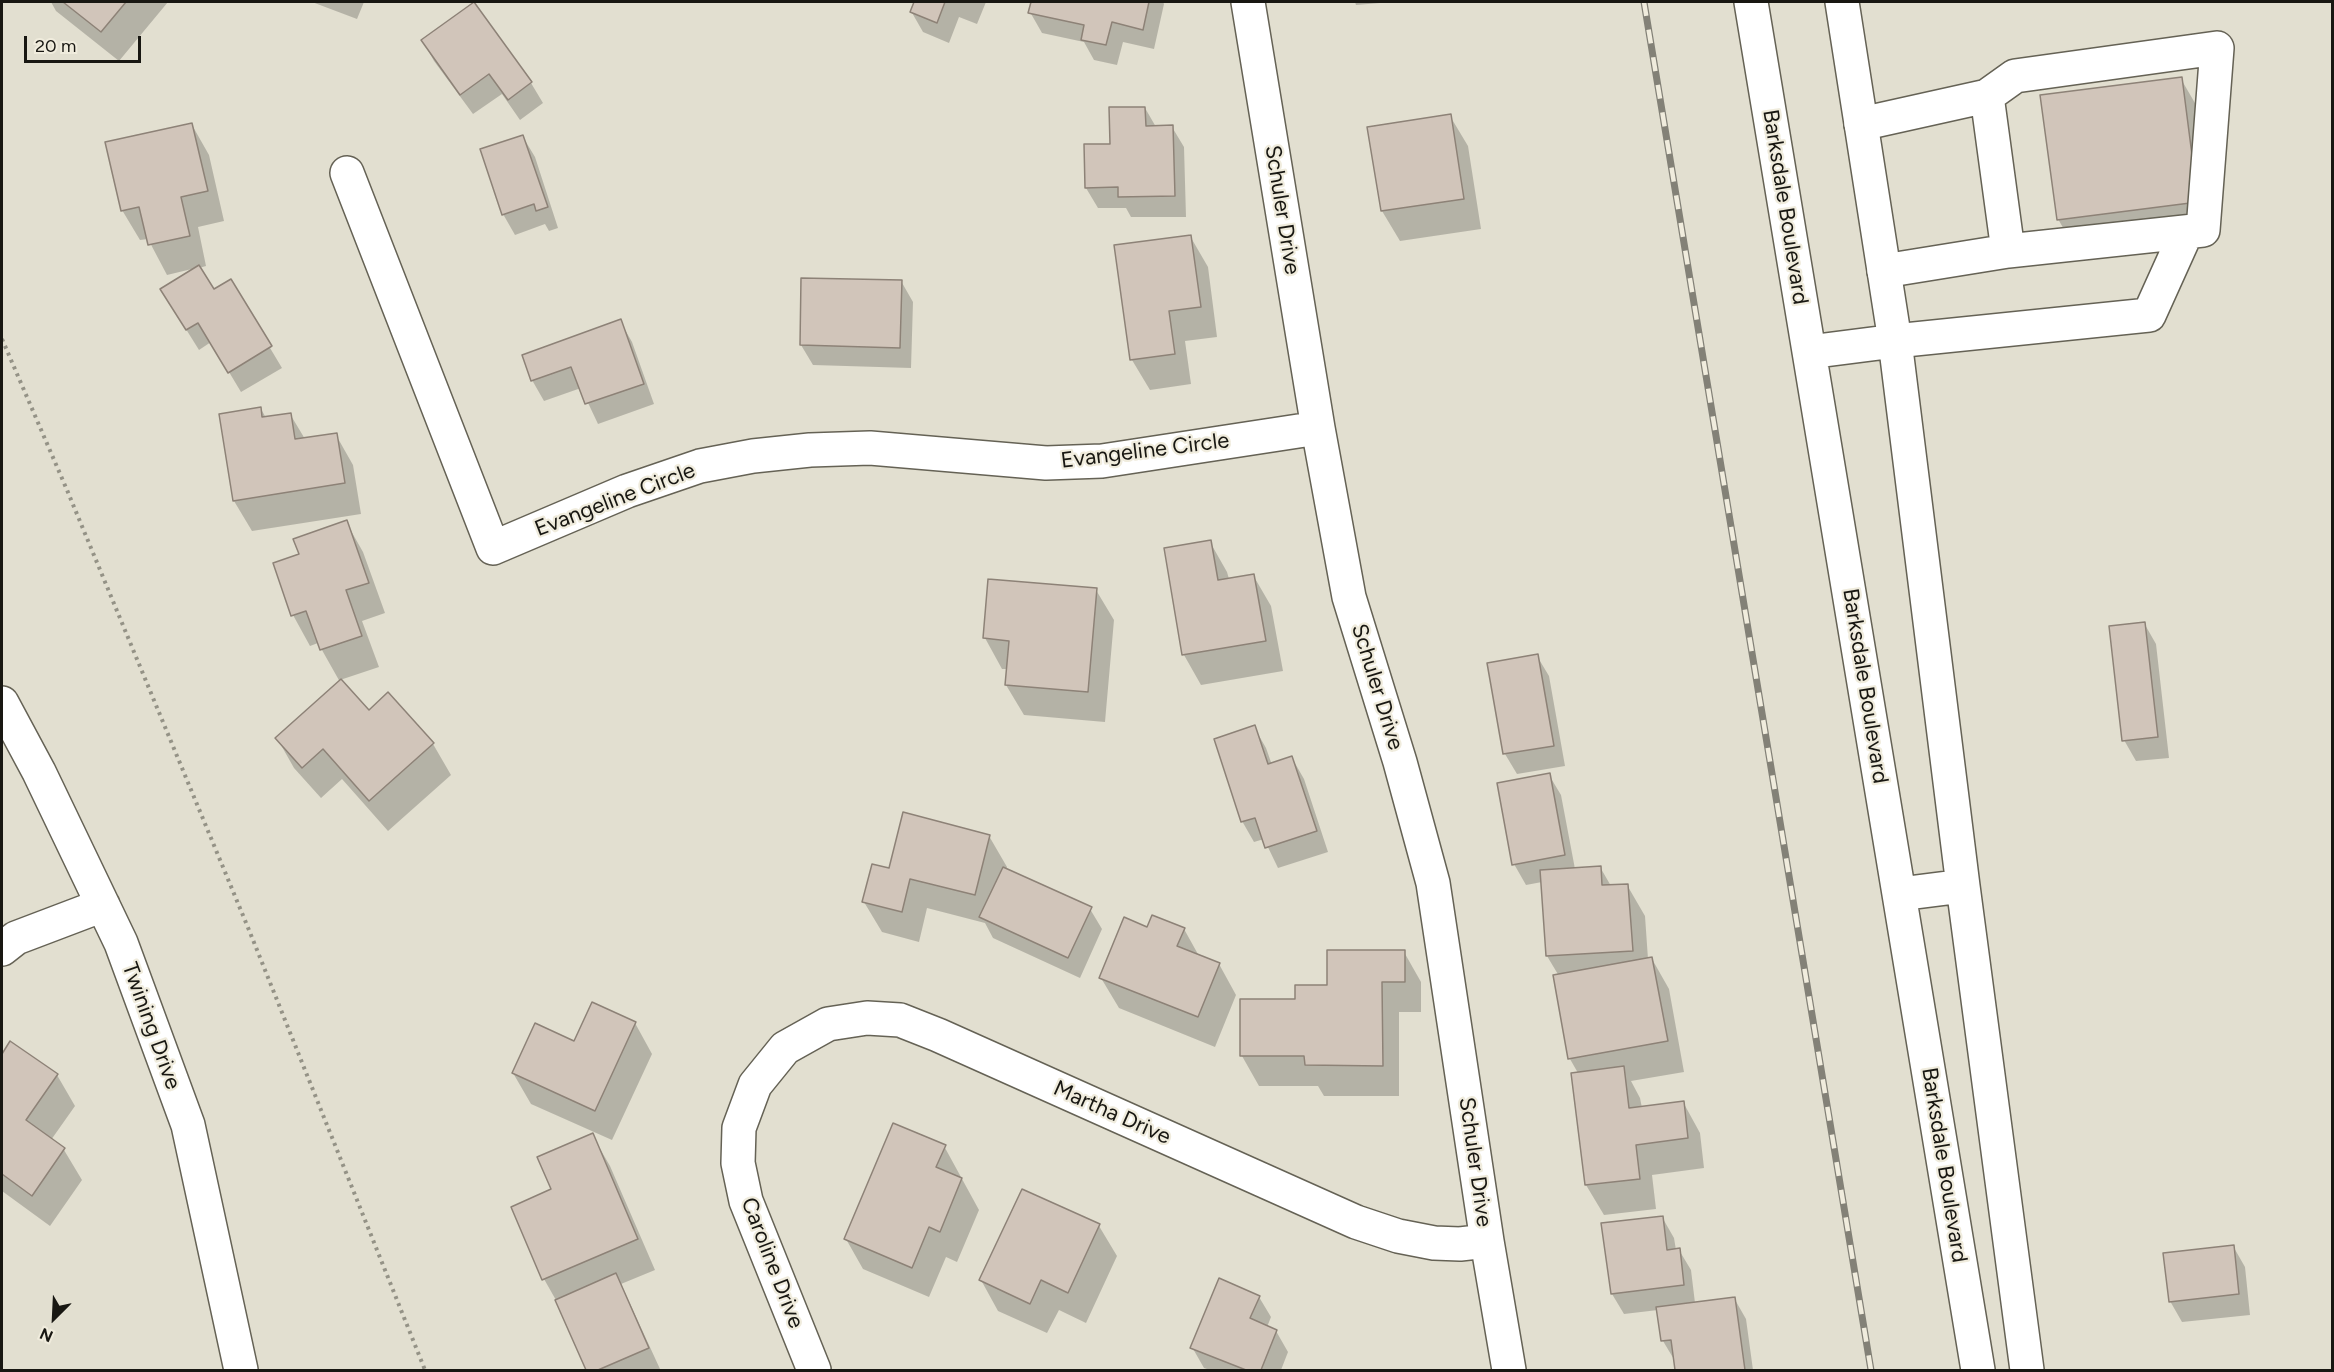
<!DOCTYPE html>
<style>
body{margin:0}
#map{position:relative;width:2334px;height:1372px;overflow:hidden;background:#e2dfd0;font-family:Figtree,sans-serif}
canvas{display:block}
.frame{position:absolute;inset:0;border:3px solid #181712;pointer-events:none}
.north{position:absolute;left:24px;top:1288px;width:60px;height:60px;-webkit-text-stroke:4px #f0ecdd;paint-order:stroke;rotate:204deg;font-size:16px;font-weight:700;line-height:24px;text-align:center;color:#181712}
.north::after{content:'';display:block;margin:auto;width:21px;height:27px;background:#181712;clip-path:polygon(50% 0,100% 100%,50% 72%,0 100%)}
.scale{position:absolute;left:24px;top:36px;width:117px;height:27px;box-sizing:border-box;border:3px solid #181712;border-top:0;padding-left:8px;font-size:18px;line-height:21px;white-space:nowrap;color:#181712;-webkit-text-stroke:4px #f0ecdd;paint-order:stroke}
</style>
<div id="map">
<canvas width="2334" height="1372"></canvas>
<div class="frame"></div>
<div class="north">N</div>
<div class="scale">20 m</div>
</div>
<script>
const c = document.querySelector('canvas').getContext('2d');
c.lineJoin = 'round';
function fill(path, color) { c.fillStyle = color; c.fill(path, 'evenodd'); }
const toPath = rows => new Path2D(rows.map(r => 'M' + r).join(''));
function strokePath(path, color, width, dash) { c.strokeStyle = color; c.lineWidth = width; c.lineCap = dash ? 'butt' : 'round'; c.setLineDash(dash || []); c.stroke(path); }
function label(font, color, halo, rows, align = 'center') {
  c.font = font + ' Figtree,sans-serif'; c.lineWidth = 4.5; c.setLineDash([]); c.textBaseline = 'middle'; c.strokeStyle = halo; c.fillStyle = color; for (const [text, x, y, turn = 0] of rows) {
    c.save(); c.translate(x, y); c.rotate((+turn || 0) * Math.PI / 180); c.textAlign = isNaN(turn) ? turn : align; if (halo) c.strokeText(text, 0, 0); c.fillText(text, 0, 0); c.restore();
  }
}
const shadow = toPath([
 [51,2,168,2,119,61,56,11],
 [312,2,364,2,357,19],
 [915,2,986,2,977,24,959,17,949,43,923,32,911,11],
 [1032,2,1163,2,1164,4,1154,49,1123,42,1117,65,1094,60,1084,42,1042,33,1030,12],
 [1355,2,1392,2,1356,5],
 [474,4,531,83,543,103,520,120,502,94,473,114,434,61,423,41],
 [2181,79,2199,110,2215,232,2076,250,2058,219],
 [1145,108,1156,127,1172,127,1184,147,1186,217,1131,217,1126,208,1098,208,1086,188,1112,146],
 [1450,116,1468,146,1481,229,1400,241,1382,211,1369,128],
 [192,125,209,155,224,221,198,227,206,266,199,268,214,291,230,281,282,368,241,392,211,342,199,350,174,310,196,268,167,275,148,239,140,240,122,210],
 [523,137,535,157,558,228,549,231,545,224,515,235,503,214],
 [1190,236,1208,267,1217,337,1185,341,1191,384,1150,390,1132,360,1116,247],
 [901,281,913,302,911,368,813,365,801,345],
 [620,321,632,342,654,404,598,424,581,388,544,401,532,380],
 [261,409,266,418,290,414,305,439,336,435,353,465,361,514,252,531,234,501],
 [346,522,363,552,385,613,362,621,379,667,340,680,368,712,388,694,433,744,451,775,388,831,342,779,321,798,294,768,277,738,340,682,318,643,310,646,293,615,301,555],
 [1210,542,1227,572,1229,579,1253,575,1271,606,1283,671,1201,685,1184,655,1166,549],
 [1096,590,1114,620,1105,722,1024,715,1006,685,1008,669,1002,669,985,638],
 [2144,623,2156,644,2169,758,2136,761,2124,740],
 [1537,656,1549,676,1565,766,1517,774,1505,754,1489,664],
 [1254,727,1266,748,1272,765,1292,758,1304,779,1328,852,1278,868,1264,839,1254,842,1242,821],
 [1549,775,1561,795,1575,869,1600,867,1611,886,1627,885,1645,916,1648,959,1652,959,1669,989,1684,1072,1631,1081,1640,1098,1642,1108,1683,1102,1700,1133,1704,1168,1652,1175,1656,1209,1604,1215,1586,1185,1578,1073,1570,1059,1555,976,1559,976,1547,956,1542,882,1526,885,1514,864],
 [989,836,1007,867,1006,870,1090,909,1102,929,1080,978,993,938,985,923,927,908,919,942,882,932,864,902,890,870],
 [1148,929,1184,929,1199,956,1219,964,1236,995,1215,1047,1119,1008,1101,978],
 [1404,952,1421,982,1421,1012,1399,1012,1399,1096,1324,1096,1318,1086,1259,1086,1242,1056,1328,986],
 [635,1023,652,1054,612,1140,531,1104,513,1073],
 [11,1043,57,1075,75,1106,51,1140,64,1150,82,1180,50,1226,2,1191,2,1056],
 [592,1135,610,1166,655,1270,621,1284,660,1369,656,1370,588,1370,561,1309,544,1279,553,1190],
 [944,1146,979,1210,957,1262,946,1257,929,1297,863,1269,846,1239],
 [1662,1217,1674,1238,1676,1250,1679,1250,1691,1270,1695,1303,1734,1298,1746,1319,1753,1370,1676,1370,1675,1361,1663,1341,1658,1310,1624,1314,1612,1294],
 [1099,1226,1117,1256,1086,1323,1059,1310,1047,1333,998,1311,981,1280],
 [2233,1246,2245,1267,2250,1315,2182,1322,2170,1301],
 [1259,1297,1271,1317,1267,1327,1276,1331,1288,1352,1281,1370,1210,1370,1204,1368,1192,1347]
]);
const building = toPath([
 [63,2,126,2,101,32,63,2],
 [474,2,532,82,508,100,489,74,460,95,421,40,474,2],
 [914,2,945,2,937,23,910,12,914,2],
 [1031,2,1149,2,1143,30,1112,22,1106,45,1081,40,1084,25,1028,13,1031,2],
 [2182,77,2198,202,2057,220,2040,95,2182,77],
 [1109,107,1145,107,1146,126,1173,125,1175,196,1118,197,1118,187,1085,188,1084,144,1110,144,1109,107],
 [1451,114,1464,199,1381,211,1367,127,1451,114],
 [192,123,208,191,181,197,190,236,148,245,139,207,121,211,105,142,192,123],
 [523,135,548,207,536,211,534,204,502,215,480,149,523,135],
 [1191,235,1201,307,1169,311,1175,354,1130,360,1114,245,1191,235],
 [199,265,214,289,231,279,272,346,228,373,198,323,186,330,160,289,199,265],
 [801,278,902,280,900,348,800,345,801,278],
 [621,319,644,384,585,404,571,367,531,381,522,355,621,319],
 [261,407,262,417,291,413,295,439,337,433,345,483,233,501,219,414,261,407],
 [347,520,369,583,346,590,362,636,320,650,306,611,291,616,273,563,299,554,293,539,347,520],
 [1211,540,1218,580,1254,574,1266,641,1182,655,1164,548,1211,540],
 [988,579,1097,588,1088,692,1005,685,1009,641,983,638,988,579],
 [2145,622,2158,737,2122,741,2109,626,2145,622],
 [1538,654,1554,746,1503,754,1487,663,1538,654],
 [341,679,369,710,388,692,434,743,369,801,323,749,302,768,275,738,341,679],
 [1255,725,1268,764,1292,756,1317,831,1265,848,1255,818,1241,822,1214,739,1255,725],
 [1550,773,1565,855,1512,865,1497,783,1550,773],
 [903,812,990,835,975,895,910,879,902,912,862,902,872,864,889,868,903,812],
 [1601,866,1602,885,1628,884,1633,951,1546,956,1540,870,1601,866],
 [1003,867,1092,907,1068,958,979,917,1003,867],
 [1152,915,1185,928,1177,946,1220,963,1198,1017,1099,978,1124,917,1147,927,1152,915],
 [1327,950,1405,950,1405,982,1382,982,1383,1066,1305,1065,1304,1056,1240,1056,1240,999,1295,999,1295,985,1327,985,1327,950],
 [1652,957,1668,1041,1568,1059,1553,975,1652,957],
 [592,1002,636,1022,595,1111,512,1073,535,1023,574,1041,592,1002],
 [10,1041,58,1074,26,1120,65,1148,32,1196,2,1174,2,1054,10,1041],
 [1624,1066,1629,1108,1684,1101,1688,1138,1636,1145,1640,1179,1585,1185,1571,1073,1624,1066],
 [893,1123,946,1145,936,1167,962,1178,940,1232,929,1227,912,1268,844,1239,893,1123],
 [593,1133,638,1239,542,1280,511,1207,551,1189,537,1157,593,1133],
 [1022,1189,1100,1224,1068,1293,1041,1280,1030,1304,979,1280,1022,1189],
 [1663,1216,1667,1250,1680,1248,1684,1285,1611,1294,1601,1223,1663,1216],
 [2234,1245,2239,1294,2169,1302,2163,1253,2234,1245],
 [616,1273,649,1348,598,1370,586,1370,555,1300,616,1273],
 [1219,1278,1260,1296,1250,1318,1277,1330,1261,1370,1246,1370,1190,1348,1219,1278],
 [1735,1297,1745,1370,1675,1370,1671,1340,1661,1341,1656,1307,1735,1297]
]);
const path = toPath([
 [2,339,67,490,249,930,425,1370]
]);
const minor = toPath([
 [1248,2,1318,428,1349,597,1400,762,1433,883,1487,1241,1509,1370],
 [1987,96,2008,251],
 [1861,124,1987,96,2015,76,2217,48,2203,230,2008,251,1884,271],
 [347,173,493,548,627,491,700,466,753,456,810,450,870,448,1046,463,1102,461,1318,428],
 [1895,341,2149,315,2186,233],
 [2,703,39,772,121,943,188,1125,241,1370],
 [2,949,16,938,103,905],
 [814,1370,746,1201,738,1163,739,1128,755,1085,785,1048,828,1024,867,1018,900,1020,938,1035,1356,1222,1398,1236,1434,1243,1460,1244,1487,1241]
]);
const major = toPath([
 [1751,2,1978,1370],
 [1842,2,1895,341,1963,886,2027,1370],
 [1809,352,1895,341],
 [1900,894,1963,886]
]);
const rail = toPath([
 [1644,2,1871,1370]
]);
const streetNames = [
 ["Barksdale Boulevard",1785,207,81],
 ["Schuler Drive",1282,210,81],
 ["Evangeline Circle",1145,451,-7],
 ["Evangeline Circle",615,500,-21],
 ["Barksdale Boulevard",1865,686,81],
 ["Schuler Drive",1377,687,73],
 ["Twining Drive",151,1026,70],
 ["Martha Drive",1112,1113,24],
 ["Schuler Drive",1475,1162,82],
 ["Barksdale Boulevard",1944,1165,81],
 ["Caroline Drive",772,1263,69]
];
fill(shadow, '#0003');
fill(building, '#d1c5ba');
strokePath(building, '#8d8277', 1.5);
strokePath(minor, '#656255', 36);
strokePath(major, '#656255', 36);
strokePath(path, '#949286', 4, [3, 4.5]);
strokePath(minor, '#fff', 33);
strokePath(major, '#fff', 33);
strokePath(rail, '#838177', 7);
strokePath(rail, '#f0ecdd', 4.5, [14]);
label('22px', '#181712', '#f0ecdd', streetNames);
</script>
